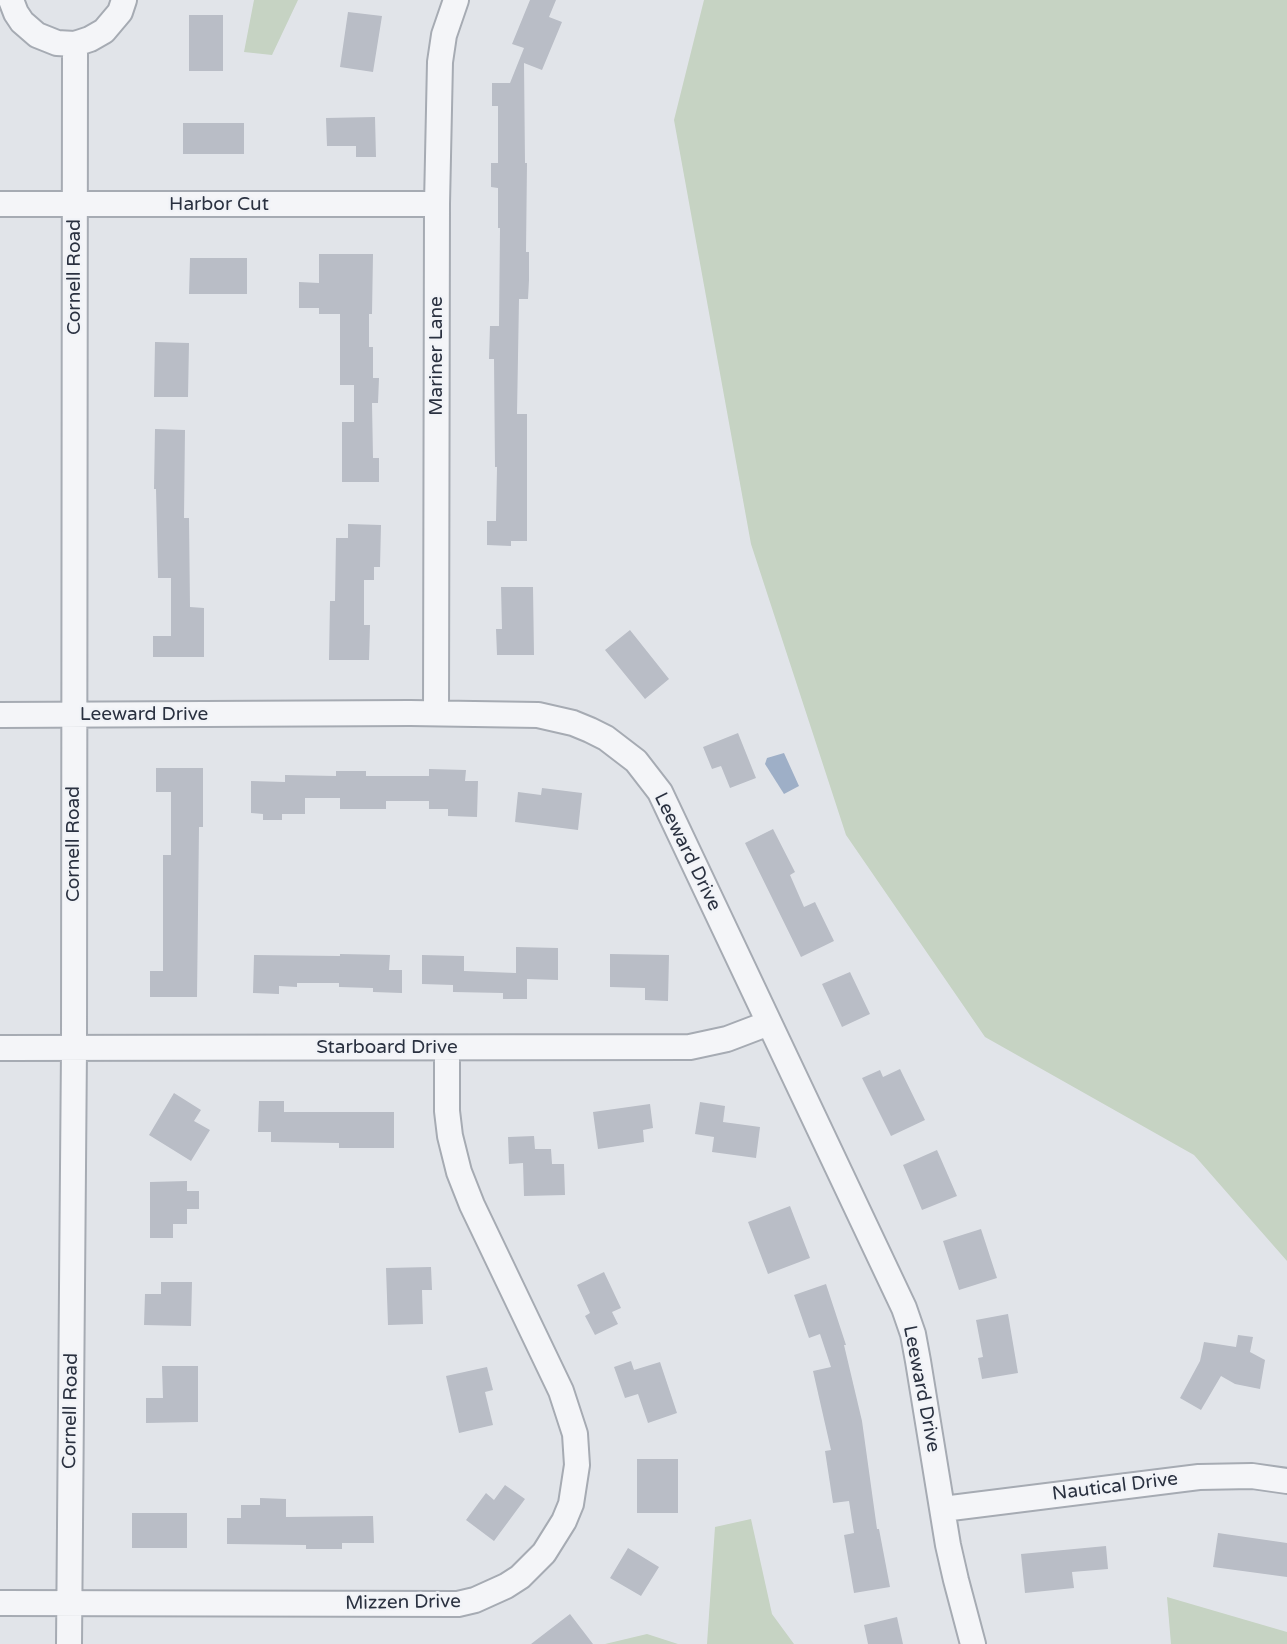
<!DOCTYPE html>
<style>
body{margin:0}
canvas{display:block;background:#e1e4e9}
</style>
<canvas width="1287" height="1644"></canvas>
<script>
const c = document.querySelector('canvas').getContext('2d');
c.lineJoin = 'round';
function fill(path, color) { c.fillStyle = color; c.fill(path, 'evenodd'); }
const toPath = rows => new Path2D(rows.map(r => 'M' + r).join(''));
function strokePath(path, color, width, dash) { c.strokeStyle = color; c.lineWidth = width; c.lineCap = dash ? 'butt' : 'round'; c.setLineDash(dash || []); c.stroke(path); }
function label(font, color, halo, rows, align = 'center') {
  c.font = font + ' "Varela Round",sans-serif'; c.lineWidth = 5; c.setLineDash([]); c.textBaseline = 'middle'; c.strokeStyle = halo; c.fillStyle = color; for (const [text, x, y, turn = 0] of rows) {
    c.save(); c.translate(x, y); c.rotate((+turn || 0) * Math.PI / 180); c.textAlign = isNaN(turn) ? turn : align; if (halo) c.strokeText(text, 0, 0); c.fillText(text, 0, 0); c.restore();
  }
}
const green = toPath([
 [254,0,298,0,272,55,244,52],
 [704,0,1287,0,1287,1261,1194,1155,985,1037,846,835,751,544,674,120],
 [751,1519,772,1614,794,1644,707,1644,715,1527],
 [1167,1597,1287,1632,1287,1644,1171,1644],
 [647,1634,678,1644,605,1644]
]);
const water = toPath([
 [784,753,799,786,784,794,765,764,767,758]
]);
const building = toPath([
 [530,0,556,0,549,17,562,22,542,70,524,63,525,163,527,163,526,252,529,252,529,280,528,299,519,299,517,414,527,414,527,541,511,541,511,546,487,545,487,521,496,521,497,467,495,467,494,359,489,359,490,326,499,326,500,228,498,228,498,188,491,187,491,163,498,163,498,106,492,106,492,83,510,83,524,48,512,44],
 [348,12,382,16,373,72,340,67],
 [189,15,223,15,223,71,189,71],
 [375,117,376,157,356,157,356,146,327,146,326,118],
 [183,123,244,123,244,154,183,154],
 [319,254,373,254,372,314,369,314,369,347,373,347,373,378,379,378,378,403,372,403,373,458,379,458,379,482,342,482,342,422,354,422,354,385,340,385,340,314,319,314,319,308,299,308,299,282,319,283],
 [190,258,247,258,247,294,189,294],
 [155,342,189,343,188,397,154,397],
 [155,429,185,430,184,518,189,518,190,607,204,608,204,657,153,657,153,636,171,636,171,578,158,578,156,489,154,489],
 [348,524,381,525,380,567,374,567,374,580,364,580,364,625,370,625,369,660,329,660,330,601,335,601,336,538,348,538],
 [501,587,533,587,534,655,497,655,496,629,502,629],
 [630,630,669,679,645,699,605,650],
 [738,733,756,778,730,788,721,766,712,769,703,747],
 [156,768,203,768,203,827,199,827,197,997,150,997,150,971,163,971,163,855,171,855,171,792,156,792],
 [429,769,466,770,465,781,478,781,477,817,448,816,448,809,429,809,429,801,386,801,386,809,340,809,340,798,305,798,305,814,282,814,282,820,263,820,263,814,251,813,251,781,285,782,285,775,336,776,336,771,366,771,366,776,429,776],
 [542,788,582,793,578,830,515,822,518,792,541,795],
 [773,829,795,872,790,875,804,907,815,902,834,941,801,957,745,843],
 [516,947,558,948,558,980,527,979,527,999,503,999,503,993,453,992,453,985,422,984,422,955,464,956,464,971,516,973],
 [340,954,390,955,389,970,402,970,402,993,373,992,373,988,339,987,339,983,297,983,297,987,279,986,279,994,253,993,254,955,340,956],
 [610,954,669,955,668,1001,645,1000,645,988,610,987],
 [850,972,870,1014,842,1027,822,984],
 [900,1069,925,1120,891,1136,862,1078,880,1070,883,1077],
 [174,1093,201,1110,194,1121,210,1130,191,1161,149,1135],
 [259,1101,284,1101,284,1112,394,1112,394,1148,339,1148,339,1143,271,1142,271,1132,258,1132],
 [700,1102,725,1106,723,1122,760,1127,756,1158,712,1152,714,1137,695,1134],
 [650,1104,653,1128,643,1130,644,1142,598,1149,593,1112],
 [534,1136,535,1149,551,1149,552,1164,564,1164,565,1195,524,1196,523,1163,509,1164,508,1137],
 [937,1150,957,1196,922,1210,903,1165],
 [187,1181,187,1191,199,1191,199,1209,187,1209,187,1224,173,1224,173,1238,150,1238,150,1182],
 [790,1206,810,1258,768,1274,748,1222],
 [981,1229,997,1278,959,1290,943,1241],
 [431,1267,432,1290,422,1290,423,1324,388,1325,386,1268],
 [604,1272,621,1308,612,1312,618,1324,595,1335,585,1316,590,1313,577,1285],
 [161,1282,192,1282,191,1326,144,1325,145,1294,161,1294],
 [826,1284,846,1345,844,1345,862,1421,877,1529,879,1529,890,1587,854,1593,844,1535,854,1533,849,1501,833,1503,825,1451,831,1450,813,1371,831,1367,820,1334,809,1338,794,1295],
 [1008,1314,1018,1373,982,1379,978,1358,983,1357,976,1320],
 [1238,1335,1253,1337,1250,1352,1265,1360,1260,1389,1235,1384,1221,1376,1201,1410,1180,1398,1200,1361,1204,1342,1236,1347],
 [631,1361,634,1370,660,1362,677,1413,648,1423,638,1394,625,1398,614,1367],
 [162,1366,198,1366,198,1422,146,1423,146,1398,163,1398],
 [487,1367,493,1390,485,1392,493,1425,459,1433,446,1376],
 [637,1459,678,1459,678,1513,637,1513],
 [505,1485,525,1499,494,1541,466,1520,486,1493,494,1500],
 [260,1498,286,1499,286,1517,373,1516,374,1543,342,1543,342,1549,306,1549,306,1545,227,1544,227,1518,241,1518,241,1505,260,1505],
 [132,1513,187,1513,187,1548,132,1548],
 [1218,1533,1287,1543,1287,1577,1213,1567],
 [1106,1546,1108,1569,1072,1572,1074,1588,1025,1593,1021,1554],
 [628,1548,659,1567,641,1596,610,1578],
 [570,1614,593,1644,531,1644],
 [897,1617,903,1644,868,1644,864,1625]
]);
const street = toPath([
 [11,0,16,13,22,22,37,35,57,43,75,44,90,39,104,31,120,12,124,0],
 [0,204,437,204],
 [436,713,437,204,440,62,444,35,456,0],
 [0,715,410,713,538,715,573,723,590,730,606,738,636,761,660,792,904,1308,913,1334,918,1361,948,1545,956,1580,973,1644],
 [0,1048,690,1047,727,1039,769,1023],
 [943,1509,1199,1477,1252,1476,1287,1481],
 [0,1603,458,1604,475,1600,506,1586,520,1577,544,1553,564,1521,571,1504,577,1465,575,1434,561,1391,472,1205,459,1172,450,1136,447,1111,447,1048],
 [69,1644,74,1048,75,44]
]);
const streetNames = [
 ["Harbor Cut",219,205],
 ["Cornell Road",75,277,-90],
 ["Mariner Lane",437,356,-90],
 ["Leeward Drive",144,715],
 ["Cornell Road",74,844,-90],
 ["Leeward Drive",687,852,64],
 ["Starboard Drive",387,1048],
 ["Leeward Drive",921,1389,79],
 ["Cornell Road",71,1411,-89],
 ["Nautical Drive",1115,1487,-7],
 ["Mizzen Drive",403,1603,-1]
];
fill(green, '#c6d3c3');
fill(water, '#9eafc7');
fill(building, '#b9bdc6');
strokePath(street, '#a6abb3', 28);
strokePath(street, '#f4f5f8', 24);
label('19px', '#2a3140', '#f1f3f7', streetNames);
</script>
